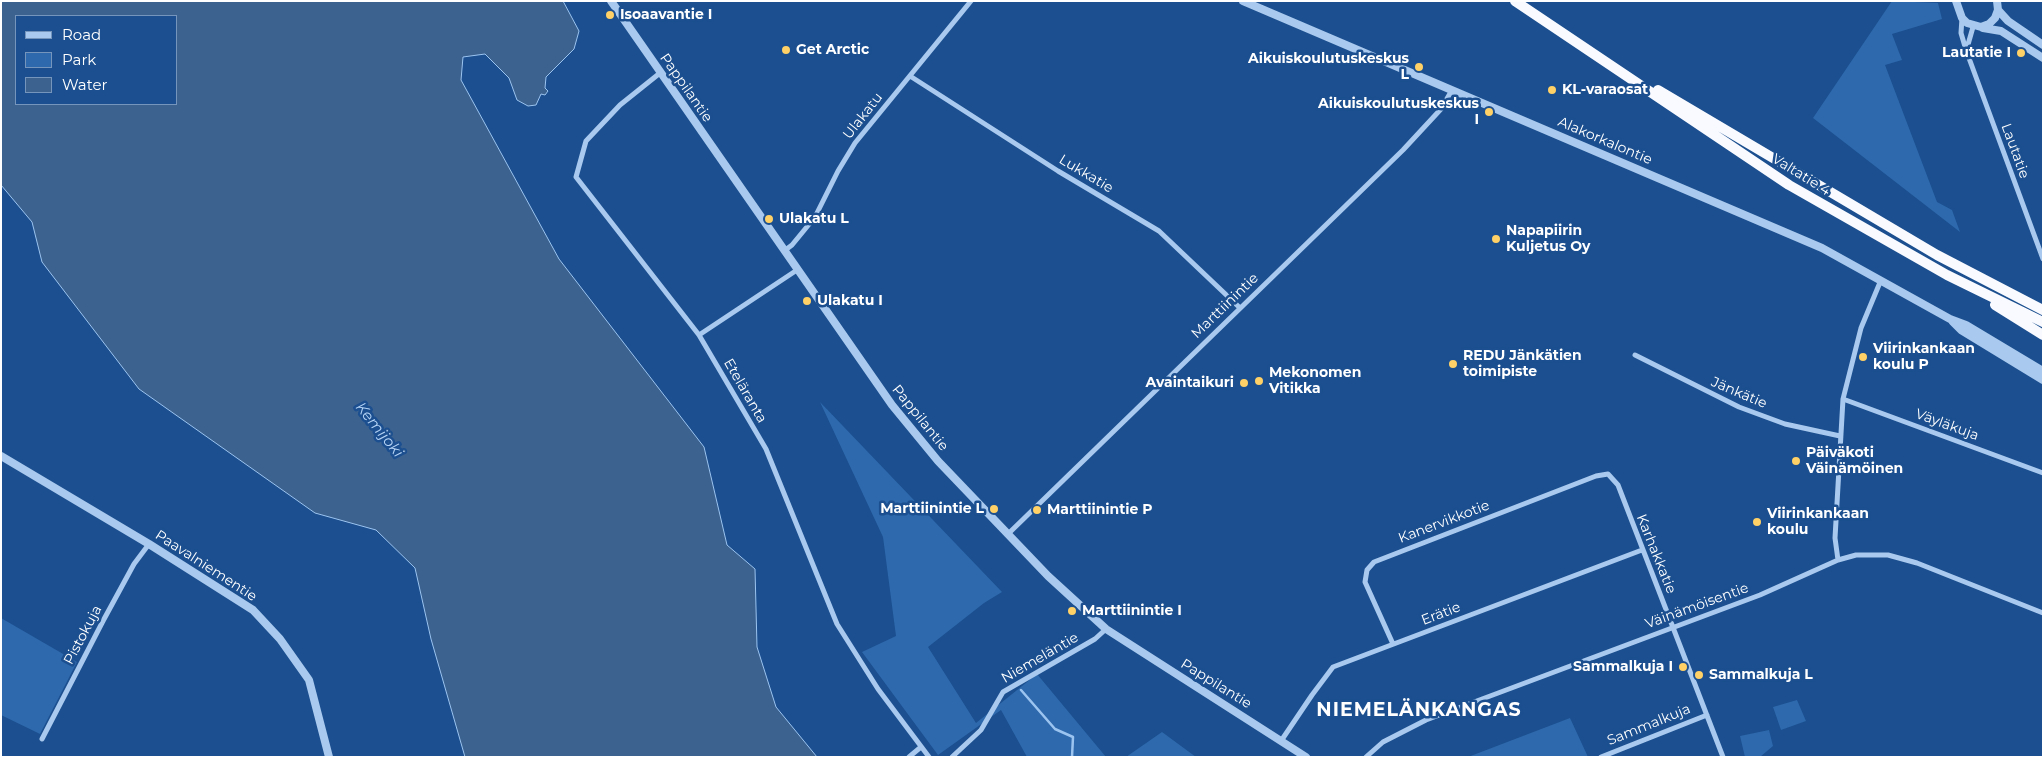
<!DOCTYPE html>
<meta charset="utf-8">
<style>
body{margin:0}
#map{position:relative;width:2044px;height:758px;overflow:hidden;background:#1b4f8f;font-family:Montserrat,sans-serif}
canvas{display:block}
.frame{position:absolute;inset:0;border:2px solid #fff;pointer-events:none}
.legend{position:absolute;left:15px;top:15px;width:162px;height:90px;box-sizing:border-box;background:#1b4f8f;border:1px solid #7695bc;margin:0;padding:6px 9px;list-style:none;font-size:15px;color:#fff}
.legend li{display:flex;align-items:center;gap:10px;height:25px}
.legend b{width:25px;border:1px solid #7695bc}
</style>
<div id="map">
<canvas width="2044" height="758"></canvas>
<div class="frame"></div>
<ul class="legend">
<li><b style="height:6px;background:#a9c9ee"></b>Road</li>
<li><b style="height:14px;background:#2e69ad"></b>Park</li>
<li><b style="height:14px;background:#3c6290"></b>Water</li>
</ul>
</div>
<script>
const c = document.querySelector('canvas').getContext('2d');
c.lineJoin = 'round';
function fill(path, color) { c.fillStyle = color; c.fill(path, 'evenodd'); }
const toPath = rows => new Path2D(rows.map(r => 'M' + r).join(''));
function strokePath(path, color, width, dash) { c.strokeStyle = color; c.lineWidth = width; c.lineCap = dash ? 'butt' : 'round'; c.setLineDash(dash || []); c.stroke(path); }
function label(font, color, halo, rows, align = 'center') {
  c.font = font + ' Montserrat,sans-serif'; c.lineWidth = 5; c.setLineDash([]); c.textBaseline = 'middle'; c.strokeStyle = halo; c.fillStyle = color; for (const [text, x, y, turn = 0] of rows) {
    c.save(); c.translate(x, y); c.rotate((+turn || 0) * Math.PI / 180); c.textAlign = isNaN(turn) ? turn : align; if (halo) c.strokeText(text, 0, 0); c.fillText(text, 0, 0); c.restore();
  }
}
const green = toPath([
 [1892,1,1938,3,1942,19,1892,34,1902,60,1885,65,1937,202,1952,210,1960,232,1813,118],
 [820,402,1002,592,984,603,928,647,976,723,1037,674,1106,757,1027,757,1001,710,938,755,862,652,896,636,883,537],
 [1,618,77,662,40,734,1,715],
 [1797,700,1806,721,1781,730,1773,707],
 [1570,718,1588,757,1468,757],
 [1769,730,1773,746,1760,757,1745,757,1740,736],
 [1162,732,1196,757,1126,757]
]);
const water = toPath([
 [1,1,563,1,579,31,574,49,546,77,545,88,548,91,545,95,541,94,536,105,528,106,517,100,509,78,485,54,463,57,461,80,559,259,704,447,727,545,755,569,757,647,776,707,817,757,465,757,431,639,415,568,376,530,315,513,139,389,42,262,32,222,1,185,1,1],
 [176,16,176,104,16,104,16,16,176,16]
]);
const stream = toPath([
 [1021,690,1055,729,1073,737,1072,757]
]);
const minor = toPath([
 [1962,18,1961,33,1966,50,2043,259],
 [1967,48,1973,27],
 [660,73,620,105,586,141,576,177,699,335,766,449,837,624,878,689,929,757],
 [910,76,1058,171,1159,231,1239,307],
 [784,251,792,245,815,217,838,171,855,143,971,1],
 [699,335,797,270],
 [1635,355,1739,407,1785,424,1840,436],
 [1843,399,2043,473],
 [1008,534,1403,150,1441,109,1452,90],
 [1838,560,1835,538,1843,399,1861,328,1881,280],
 [1393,644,1365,582,1367,570,1374,562,1596,476,1608,474,1618,485,1723,757],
 [42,739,103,621,134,564,149,544],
 [1281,741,1312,695,1333,667,1642,550],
 [909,757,921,747],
 [952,757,981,730,1003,692,1095,639,1106,629],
 [1366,757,1383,742,1426,720,1760,595,1838,560,1856,555,1888,555,1917,563,2043,613],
 [1601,757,1707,715]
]);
const tertiary = toPath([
 [611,1,892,405,938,461,1048,576,1106,629,1306,757],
 [1243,1,1822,248,1950,319,1966,325,2043,371],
 [1956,1,1962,18,1967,23,1981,27,1989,24,1995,18,1998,10,1997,1],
 [1998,10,2008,21,2043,45],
 [1983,28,2001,31,2043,58],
 [1953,322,1961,330,2043,380],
 [1,456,149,544,253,610,280,639,309,680,329,757]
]);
const trunk = toPath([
 [1515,1,1789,185,1947,275,2043,322],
 [1658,90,1937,255,2043,310],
 [1995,305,2043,335]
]);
const markers = [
 [610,15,5,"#ffd166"],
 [786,50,5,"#ffd166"],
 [2021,53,5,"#ffd166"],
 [1419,67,5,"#ffd166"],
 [1552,90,5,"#ffd166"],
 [1489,112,5,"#ffd166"],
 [769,219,5,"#ffd166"],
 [1496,239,5,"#ffd166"],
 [807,301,5,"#ffd166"],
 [1863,357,5,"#ffd166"],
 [1453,364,5,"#ffd166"],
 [1259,381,5,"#ffd166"],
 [1244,383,5,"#ffd166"],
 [1796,461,5,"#ffd166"],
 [994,509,5,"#ffd166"],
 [1037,510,5,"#ffd166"],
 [1757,522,5,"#ffd166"],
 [1072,611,5,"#ffd166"],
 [1683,667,5,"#ffd166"],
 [1699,675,5,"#ffd166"]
];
const poiNames = [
 ["Isoaavantie I",620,15],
 ["Get Arctic",796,50],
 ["Lautatie I",2011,53,"right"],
 ["Aikuiskoulutuskeskus",1409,59,"right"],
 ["L",1409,75,"right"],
 ["KL-varaosat",1562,90],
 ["Aikuiskoulutuskeskus",1479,104,"right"],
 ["I",1479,120,"right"],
 ["Ulakatu L",779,219],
 ["Napapiirin",1506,231],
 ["Kuljetus Oy",1506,247],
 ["Ulakatu I",817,301],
 ["Viirinkankaan",1873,349],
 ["koulu P",1873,365],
 ["REDU Jänkätien",1463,356],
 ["toimipiste",1463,372],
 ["Mekonomen",1269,373],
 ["Vitikka",1269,389],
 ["Avaintaikuri",1234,383,"right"],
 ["Päiväkoti",1806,453],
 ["Väinämöinen",1806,469],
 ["Marttiinintie L",984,509,"right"],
 ["Marttiinintie P",1047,510],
 ["Viirinkankaan",1767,514],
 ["koulu",1767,530],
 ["Marttiinintie I",1082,611],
 ["Sammalkuja I",1673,667,"right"],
 ["Sammalkuja L",1709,675]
];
const streetNames = [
 ["Pappilantie",686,88,55],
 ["Ulakatu",863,116,-52],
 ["Alakorkalontie",1605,141,23],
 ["Lautatie",2015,151,70],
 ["Lukkatie",1086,174,31],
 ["Valtatie 4",1801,175,32],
 ["Marttiinintie",1225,306,-44],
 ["Eteläranta",745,391,60],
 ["Jänkätie",1739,393,23],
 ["Pappilantie",920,418,51],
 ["Väyläkuja",1947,425,20],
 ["Kanervikkotie",1444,522,-21],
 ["Karhakkatie",1656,554,68],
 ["Paavalniementie",206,566,33],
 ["Väinämöisentie",1697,606,-20],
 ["Erätie",1441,614,-21],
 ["Pistokuja",83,635,-62],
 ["Niemeläntie",1040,658,-30],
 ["Pappilantie",1216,684,32],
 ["Sammalkuja",1649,725,-22]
];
const waterNames = [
 ["Kemijoki",379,430,51]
];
const districtNames = [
 ["NIEMELÄNKANGAS",1419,710]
];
fill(green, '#2e69ad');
fill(water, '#3c6290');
strokePath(water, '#9cc4f0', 1);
strokePath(stream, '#9cc4f0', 2.5);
strokePath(minor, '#a9c9ee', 5);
strokePath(tertiary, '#a9c9ee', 8);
strokePath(trunk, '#f8faff', 10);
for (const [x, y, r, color] of markers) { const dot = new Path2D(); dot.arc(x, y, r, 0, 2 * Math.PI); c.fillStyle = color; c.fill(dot); strokePath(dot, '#1b4f8f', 2); }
label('bold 14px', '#fff', '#1b4f8f', poiNames, 'left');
label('14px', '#fff', '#1b4f8f', streetNames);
label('italic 15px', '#b5d3f5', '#1b4f8f', waterNames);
c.letterSpacing = '1px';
label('bold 19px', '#fff', '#1b4f8f', districtNames);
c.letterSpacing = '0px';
</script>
